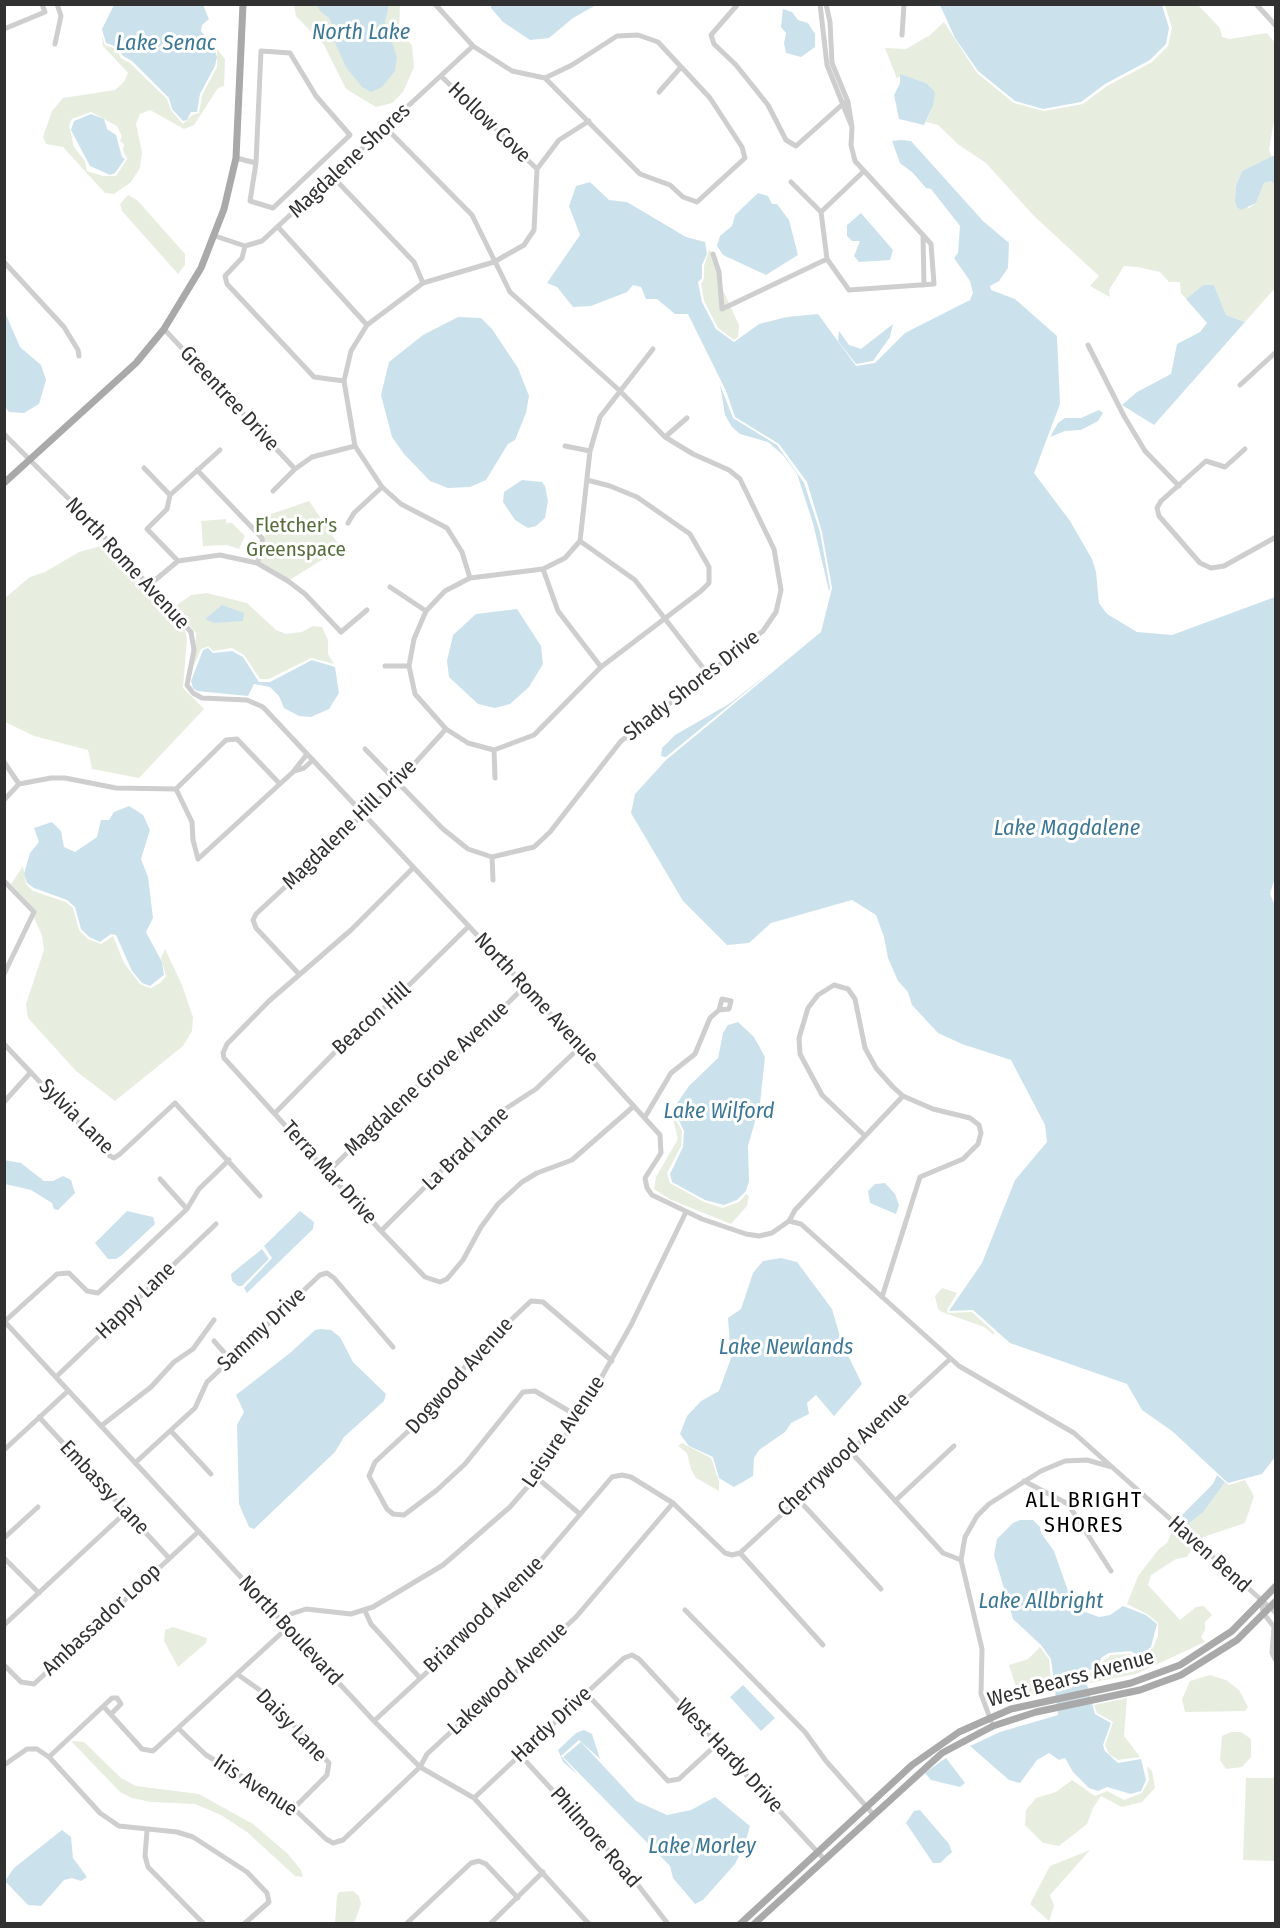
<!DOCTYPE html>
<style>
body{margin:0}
#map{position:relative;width:1280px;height:1928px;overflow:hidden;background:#fff;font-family:"Fira Sans Condensed",sans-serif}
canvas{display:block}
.frame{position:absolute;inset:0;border:6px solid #313131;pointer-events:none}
</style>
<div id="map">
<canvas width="1280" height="1928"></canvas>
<div class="frame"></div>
</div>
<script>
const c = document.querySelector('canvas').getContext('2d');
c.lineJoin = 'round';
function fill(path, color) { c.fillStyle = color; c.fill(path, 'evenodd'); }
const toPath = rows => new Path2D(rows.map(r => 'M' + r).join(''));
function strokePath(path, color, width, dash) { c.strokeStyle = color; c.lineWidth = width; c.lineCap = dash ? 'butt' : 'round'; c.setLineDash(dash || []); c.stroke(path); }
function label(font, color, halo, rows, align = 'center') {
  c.font = font + ' "Fira Sans Condensed",sans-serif'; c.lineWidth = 6; c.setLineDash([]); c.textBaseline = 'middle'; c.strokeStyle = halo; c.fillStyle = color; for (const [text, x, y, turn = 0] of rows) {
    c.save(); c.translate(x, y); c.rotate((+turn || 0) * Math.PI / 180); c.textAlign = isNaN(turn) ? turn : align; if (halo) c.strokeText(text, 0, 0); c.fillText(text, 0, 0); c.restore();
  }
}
const green = toPath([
 [294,5,400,5,399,32,412,45,414,67,403,92,392,103,376,107,346,89,324,45,296,16],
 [1165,5,1198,5,1220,28,1222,37,1229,39,1267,33,1276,44,1275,115,1269,150,1272,157,1242,171,1236,186,1235,201,1249,208,1256,203,1264,183,1271,181,1275,185,1275,288,1245,322,1226,315,1214,285,1203,285,1186,299,1181,293,1180,282,1169,282,1160,272,1138,267,1124,266,1109,290,1110,297,1090,286,1099,276,1034,216,986,163,959,145,938,125,926,122,933,106,926,83,901,75,897,79,885,48,906,49,930,35,944,22,977,73,1014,103,1044,111,1083,104,1107,86,1152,62,1168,46,1172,28],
 [102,36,105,45,116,49,121,58,130,63,167,99,171,110,183,124,192,115,199,113,202,95,217,67,217,49,225,59,224,86,218,88,194,125,184,129,150,110,140,114,136,124,142,152,140,168,131,182,114,194,105,193,63,147,46,144,43,137,52,111,63,98,115,90,124,82,128,73,103,46],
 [91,112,117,126,122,136,120,141,124,144,123,150,127,159,116,176,103,176,87,171,85,161,74,147,69,125,72,119],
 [128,195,137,200,185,254,185,265,178,274,122,211,120,204],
 [709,250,715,256,721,286,739,325,738,337,734,340,718,328,704,301,701,284,704,279,704,266],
 [309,501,341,548,288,581,257,563,271,514],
 [226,519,226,523,232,523,245,536,239,549,227,545,203,546,201,521],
 [104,545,163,610,164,606,184,626,187,639,183,688,204,709,139,778,92,769,88,750,34,736,5,722,5,598,30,577,45,572,79,552],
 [207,593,247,603,276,630,286,634,302,632,313,626,322,627,328,640,328,654,334,664,311,658,269,679,260,679,244,655,232,648,213,651,208,646,201,649,194,666,196,633,176,610,177,605,191,595],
 [23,866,26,884,33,891,66,902,73,908,79,930,88,939,101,944,113,936,124,963,141,985,151,988,160,983,166,976,161,958,165,949,182,985,193,1017,192,1031,183,1046,115,1101,76,1071,28,1018,26,1004,44,950,42,935,34,918,35,910,11,884],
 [671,1111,682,1131,681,1146,667,1173,670,1183,704,1202,723,1208,739,1202,746,1194,749,1196,747,1206,731,1224,669,1199,654,1189,656,1177,678,1139],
 [942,1288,957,1293,947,1310,948,1313,972,1312,994,1332,994,1335,984,1327,942,1312,938,1309,935,1296],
 [682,1443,711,1458,719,1481,719,1491,696,1478,691,1469,687,1453,678,1446],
 [1245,1480,1254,1496,1245,1523,1203,1537,1198,1542,1175,1522,1178,1519,1185,1525,1194,1519,1225,1482,1229,1485],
 [1174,1528,1194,1546,1187,1557,1176,1559,1151,1575,1148,1585,1180,1620,1196,1607,1204,1606,1212,1615,1205,1622,1205,1630,1201,1637,1205,1642,1136,1674,1089,1683,1089,1673,1099,1670,1102,1662,1111,1655,1130,1654,1140,1658,1153,1648,1158,1636,1158,1623,1147,1614,1127,1604,1138,1576,1159,1549,1167,1543],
 [173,1627,207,1638,206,1643,178,1667,164,1641,165,1630],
 [1040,1647,1049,1659,1052,1691,1026,1697,1016,1687,1009,1665,1028,1659],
 [1210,1675,1226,1680,1239,1690,1248,1707,1245,1711,1185,1712,1182,1699,1190,1681],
 [1127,1698,1124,1736,1140,1757,1118,1760,1109,1754,1105,1745,1113,1722,1097,1713,1094,1705],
 [1241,1732,1251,1739,1251,1757,1242,1767,1226,1769,1220,1760,1222,1736,1231,1732],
 [71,1741,84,1742,121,1778,136,1786,199,1794,253,1824,288,1854,301,1870,303,1877,295,1876,247,1832,221,1815,195,1804,151,1802,132,1798,120,1792],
 [1147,1766,1152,1771,1155,1788,1142,1802,1122,1807,1101,1796,1093,1808,1087,1824,1059,1846,1043,1843,1025,1825,1026,1810,1036,1798,1056,1792,1072,1780,1095,1796,1107,1791,1124,1800,1142,1793,1149,1780],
 [1246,1778,1275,1778,1275,1861,1243,1860],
 [1090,1850,1050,1895,1054,1906,1049,1921,1030,1904,1050,1866],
 [353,1891,359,1896,361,1904,355,1921,351,1923,335,1923,337,1896,339,1892]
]);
const water = toPath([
 [114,5,203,5,209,19,202,25,201,31,214,48,217,57,215,66,200,94,197,112,191,112,187,120,183,121,172,109,169,98,132,61,123,56,117,47,106,43,102,29],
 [317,5,389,5,385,22,397,57,395,71,382,87,371,92,362,87,346,67,334,40,334,28,329,18,320,11],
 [491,5,491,4,596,5,573,18,549,38,530,40,503,22,491,8],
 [940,5,1162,5,1169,28,1166,44,1150,60,1105,84,1081,102,1043,109,1015,101,978,71,955,38],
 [783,9,792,12,798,20,808,23,815,34,815,47,801,57,786,53,784,43,786,33,781,27],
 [900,74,926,83,935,92,933,106,924,125,899,119,894,95,900,83],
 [91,114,104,119,107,129,116,135,122,157,125,159,115,173,110,175,90,166,71,130,74,121],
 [901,140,911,141,983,221,1009,243,1008,268,999,281,990,286,991,290,1015,299,1057,336,1060,404,1034,473,1070,521,1092,559,1096,572,1099,603,1107,614,1137,632,1172,635,1275,597,1276,874,1270,894,1276,908,1275,1457,1262,1474,1228,1483,1172,1431,1142,1410,1127,1384,1010,1343,973,1310,949,1311,982,1263,1015,1180,1047,1142,1045,1125,1011,1060,962,1044,938,1033,912,1005,908,992,898,981,888,958,884,937,876,915,852,900,771,923,749,943,727,945,683,901,631,813,635,794,666,760,821,632,832,588,822,532,807,482,779,444,735,417,726,391,688,314,675,314,657,299,646,299,641,287,633,285,627,292,591,306,573,307,557,287,547,283,580,235,569,206,576,186,590,182,609,200,627,202,686,237,705,242,707,254,702,265,702,278,698,282,702,302,716,329,734,342,759,324,787,317,818,314,856,366,875,363,905,333,970,300,973,293,970,281,954,258,958,253,960,226,931,189,926,188,913,173,900,163,892,141],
 [1275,155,1275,185,1271,181,1264,183,1256,203,1241,210,1237,207,1235,201,1236,186,1242,171],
 [758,193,768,196,772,204,777,204,789,220,798,255,766,275,723,255,717,246,720,236,732,226,735,215],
 [861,213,893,250,890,260,859,262,854,256,860,241,852,241,847,236,847,225],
 [1203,285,1214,285,1226,315,1245,322,1154,425,1122,405,1137,392,1171,374,1177,344,1200,332,1207,323,1186,299],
 [4,310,20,347,41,365,46,380,39,404,24,413,9,412,5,407],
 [458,317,481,318,492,329,518,368,529,396,526,413,515,440,508,444,486,480,470,487,448,488,430,481,404,454,392,437,381,395,389,362,423,335],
 [893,324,890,337,873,361,856,364,838,341,839,331,849,345,861,349],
 [720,385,733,418,777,445,804,483,820,532,830,588,829,591,813,523,797,474,783,455,768,442,740,434,732,427,725,415],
 [1099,410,1103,413,1098,421,1081,430,1065,431,1050,437,1058,423,1065,418,1081,418],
 [522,480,542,482,545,486,548,501,545,518,536,526,528,528,515,520,503,502,504,492],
 [222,605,244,613,243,621,214,623,205,619],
 [517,609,541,646,543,664,529,687,510,704,495,708,478,704,449,677,447,661,453,635,476,614],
 [208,648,213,653,232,651,243,657,259,682,270,682,312,660,335,667,339,693,329,709,311,717,299,716,284,708,279,696,270,687,254,684,248,696,197,691,193,688,191,681,203,650],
 [775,668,666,757,661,756,662,748,675,735,729,704],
 [129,806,143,815,150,830,141,859,148,877,153,918,146,932,162,962,164,975,150,986,142,983,132,971,116,935,111,934,100,942,89,937,81,929,75,907,67,900,34,888,27,883,24,874,30,853,39,842,34,828,52,822,61,831,64,847,75,852,97,837,101,820,109,820,114,812],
 [738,1022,754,1037,765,1057,760,1104,748,1146,749,1181,746,1191,737,1200,724,1205,705,1200,672,1182,670,1174,683,1147,684,1131,673,1109,689,1086,718,1058,723,1033,728,1025],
 [4,1160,21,1163,44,1181,53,1181,63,1176,71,1180,75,1193,58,1210,54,1209,52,1203,31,1190,5,1184],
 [885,1183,895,1194,899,1205,896,1214,870,1203,868,1191,875,1184],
 [127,1211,153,1217,155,1224,122,1255,116,1259,108,1259,95,1243],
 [300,1211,314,1222,313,1229,247,1293,244,1288,272,1258,264,1246],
 [262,1249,269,1259,242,1286,238,1286,232,1281,231,1274],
 [781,1258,797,1262,832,1309,842,1343,862,1384,834,1416,816,1395,807,1403,809,1414,791,1423,785,1432,759,1450,754,1458,753,1476,734,1487,719,1478,713,1457,689,1446,680,1434,687,1416,701,1401,719,1391,731,1358,728,1318,741,1309,753,1273,763,1261],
 [321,1329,331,1330,340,1337,353,1362,386,1394,384,1401,344,1437,335,1452,254,1529,249,1527,239,1504,237,1425,244,1412,236,1395,290,1353,315,1330],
 [1217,1475,1225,1482,1203,1512,1188,1524,1179,1521,1178,1519,1213,1484],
 [1020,1520,1033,1520,1040,1527,1041,1533,1054,1551,1074,1608,1099,1617,1110,1615,1123,1606,1146,1615,1157,1624,1151,1647,1140,1656,1130,1651,1109,1653,1101,1658,1098,1668,1086,1671,1086,1681,1095,1714,1111,1723,1103,1745,1105,1751,1118,1763,1141,1759,1146,1780,1141,1791,1131,1794,1107,1787,1098,1791,1089,1788,1073,1772,1065,1758,1059,1760,1049,1753,1037,1760,1020,1783,1009,1780,970,1746,1000,1732,1058,1715,1051,1659,1041,1645,1013,1619,994,1555,997,1539,1013,1523],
 [743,1685,775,1718,761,1731,730,1697],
 [584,1730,592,1734,600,1759,579,1740,561,1756,578,1775,563,1762,558,1750,576,1733],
 [581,1742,636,1801,667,1815,691,1810,715,1797,750,1826,745,1844,735,1864,703,1900,695,1904,673,1878,670,1866,563,1757],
 [946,1758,965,1783,960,1787,931,1780,925,1773],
 [920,1810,949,1844,952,1852,940,1863,933,1863,906,1823,914,1811],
 [62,1830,71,1837,73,1858,87,1877,81,1881,72,1878,64,1880,41,1906,28,1905,5,1881,14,1868]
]);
const minor = toPath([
 [435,4,473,46,512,71,545,78,640,174,670,185,683,197,697,202,745,158,742,147,710,98,658,42,638,35,617,36,572,65,545,78],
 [738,4,711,35,714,44,736,65,768,105,786,140,796,146,844,103],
 [820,4,827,65,852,127,848,102,832,63,830,22,826,4],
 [1256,4,1276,26],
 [4,29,45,12,42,4],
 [902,35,904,4],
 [55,44,61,16,57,4],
 [261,51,290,53,316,96,350,135,273,208,250,201,256,163,261,51],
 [442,77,537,169],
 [659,92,681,67],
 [852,127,851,145,855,161,923,235],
 [236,158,256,163],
 [333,177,414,262,423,283],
 [791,182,821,212,827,259,849,290,934,284,931,244,923,235,924,285],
 [821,212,863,172],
 [278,227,367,325],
 [215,236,245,246,262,241,473,46],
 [245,246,242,258,225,276,227,284,314,377,344,381],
 [713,254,719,272,722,309,827,259],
 [4,262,64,327,78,350,79,356],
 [164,329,295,469],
 [1088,345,1124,416,1145,451,1179,486],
 [1240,385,1276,352],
 [4,434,76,506,191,632,194,650,187,685,193,693,202,698,247,700,263,707,525,986,660,1135,661,1153,645,1178,647,1188,652,1195,702,1219,746,1234,759,1236,772,1233,789,1221,801,1224,959,1366,1074,1433,1112,1467],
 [665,437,687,418],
 [565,446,590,451],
 [1245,449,1225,467,1206,461,1161,501,1157,508,1159,516,1200,563,1211,568,1224,566,1276,537],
 [144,468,170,495],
 [197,470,262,538,263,546,257,563],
 [587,480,610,486,637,497,690,534,709,567,709,583,701,591,601,667,534,735,494,750,468,743,446,729,415,694,409,666,414,639,426,611,445,591,470,578,543,569,565,558,580,541,590,451,600,417,653,349],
 [273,491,295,469,312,457,355,446],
 [348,523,354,513,382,487],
 [580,541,635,580,707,673],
 [178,561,147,529,167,509,170,495,220,450],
 [543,569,558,611,601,667],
 [470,578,462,552,447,528,401,504,382,487,355,446,344,381,351,351,367,325,423,283,494,262,524,245,534,230,537,169,559,140,589,121],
 [148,586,178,561,220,555,257,563,288,581,305,594,341,632,367,610],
 [390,587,426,611],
 [385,666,409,666],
 [365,749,443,829,468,849,492,857,534,847,550,832,621,741,763,631,776,612,781,590,774,549,740,479,729,470,693,454,665,437,619,390,510,292,472,215,386,128],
 [494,750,495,778],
 [4,762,19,784],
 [294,771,304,768,313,760],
 [176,789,192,822,193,840,198,859,293,772,307,754],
 [176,789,226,740,237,739,280,784],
 [4,800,19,784,51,778,65,778,116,788,176,789],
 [492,857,493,880],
 [413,868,351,930,269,1001,227,1044,223,1053,224,1058,381,1231,425,1277,440,1282,447,1279,463,1260,481,1227,498,1204,522,1182,537,1173,572,1160,634,1106],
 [4,881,34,912,4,974],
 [298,973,256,928,253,920,256,914,397,783,446,729],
 [4,1044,110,1156,114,1158,120,1154,175,1103,260,1196],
 [4,1102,31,1072],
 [275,1113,343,1044,406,988,469,926],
 [645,1117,671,1073,695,1054,710,1018,719,1010,729,1009,731,1001,722,999,719,1010],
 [865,1136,822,1095,800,1054,799,1038,808,1008,818,995,834,985,848,989,855,999,865,1048,876,1068,893,1087,903,1096,933,1109,970,1118,979,1125,981,1133,978,1144,963,1159,920,1177,882,1297],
 [329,1171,399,1101,457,1054,525,986],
 [160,1179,187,1209],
 [789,1221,795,1210,903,1096],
 [381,1231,499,1113,536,1089,580,1047],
 [4,1321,374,1721,420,1767,474,1798,589,1924],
 [5,1321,57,1274,69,1273,87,1291,98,1293,187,1209,199,1189,229,1160],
 [214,1341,230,1359],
 [56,1377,216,1224],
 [39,1417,169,1558],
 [579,1417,535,1391,523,1392,465,1464,437,1490,404,1515,393,1514,387,1509,369,1476,375,1462,429,1412,476,1353,531,1301,543,1302,612,1361],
 [101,1426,151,1387,174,1362,193,1349,214,1320],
 [171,1431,211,1474],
 [4,1450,68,1391],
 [849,1450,943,1553,961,1560],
 [135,1463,195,1408,207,1382,320,1275,327,1273,334,1278,393,1347],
 [536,1477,580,1514],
 [1024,1481,1068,1504,1111,1571],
 [797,1498,881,1589],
 [895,1501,954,1446],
 [4,1538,38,1507],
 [740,1553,950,1359],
 [740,1553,823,1645],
 [4,1558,39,1593],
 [1261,1603,1264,1614,1274,1627,1272,1653,1276,1661],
 [685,1610,805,1732,826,1761,873,1814],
 [365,1611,371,1624,420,1678],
 [282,1622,291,1614,306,1609,351,1614,373,1607,443,1565,510,1507,536,1477,579,1417,631,1325,686,1212],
 [4,1625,126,1512],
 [4,1665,21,1682,34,1684,198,1532],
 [237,1674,264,1693,329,1763,327,1775,294,1808],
 [586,1693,668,1781,679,1779,717,1744],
 [104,1707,142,1749,153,1751,287,1628],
 [374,1721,513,1593,612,1477,622,1475,631,1477,673,1503,725,1553,732,1555,740,1553],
 [991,1721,981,1694,982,1649,961,1560,965,1537,977,1516,989,1504,1041,1471,1065,1461,1087,1460,1112,1467,1276,1613],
 [179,1729,206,1755,290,1805,326,1839,333,1843,343,1840,420,1767,427,1754,576,1617,673,1503],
 [520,1755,628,1872,668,1924],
 [49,1757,112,1698,117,1698,121,1704,111,1714],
 [4,1765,27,1749,37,1749,49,1757,100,1813,119,1826,177,1832,193,1837,247,1872,267,1893,269,1902,244,1924],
 [474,1798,624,1658,632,1655,639,1659,824,1859],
 [147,1831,145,1856,148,1867,204,1924],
 [406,1924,471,1863,479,1861,486,1864,518,1898],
 [490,1924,543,1872]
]);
const major = toPath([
 [4,483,136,363,164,329,201,268,224,209,236,158,243,4],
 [740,1924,912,1765,959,1732,1011,1709,1131,1683,1180,1665,1232,1631,1276,1586],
 [754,1924,942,1753,993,1726,1036,1712,1140,1690,1181,1675,1237,1640,1276,1601]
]);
const streetNames = [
 ["Hollow Cove",489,123,44],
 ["Magdalene Shores",350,161,-43],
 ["Greentree Drive",229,399,47],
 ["North Rome Avenue",127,564,47],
 ["Shady Shores Drive",692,686,-38],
 ["Magdalene Hill Drive",350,825,-44],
 ["North Rome Avenue",536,999,47],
 ["Beacon Hill",372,1019,-42],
 ["Magdalene Grove Avenue",427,1079,-43],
 ["Sylvia Lane",76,1117,45],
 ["La Brad Lane",466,1149,-44],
 ["Terra Mar Drive",329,1173,48],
 ["Happy Lane",136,1301,-44],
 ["Sammy Drive",262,1330,-43],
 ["Dogwood Avenue",460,1376,-48],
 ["Leisure Avenue",564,1432,-56],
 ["Cherrywood Avenue",844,1455,-43],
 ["Embassy Lane",104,1488,47],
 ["Haven Bend",1209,1555,42],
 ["Briarwood Avenue",484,1615,-44],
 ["Ambassador Loop",102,1620,-43],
 ["North Boulevard",290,1631,47],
 ["Lakewood Avenue",508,1679,-43],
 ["West Bearss Avenue",1071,1679,-15],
 ["Hardy Drive",552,1725,-43],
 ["Daisy Lane",291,1726,46],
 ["West Hardy Drive",729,1756,47],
 ["Iris Avenue",255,1786,33],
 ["Philmore Road",595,1838,49]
];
const parkNames = [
 ["Fletcher's",296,526],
 ["Greenspace",296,550]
];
const waterNames = [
 ["North Lake",361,33],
 ["Lake Senac",166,44],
 ["Lake Magdalene",1067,829],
 ["Lake Wilford",719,1112],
 ["Lake Newlands",786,1348],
 ["Lake Allbright",1041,1602],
 ["Lake Morley",702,1847]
];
const neighbourhoodNames = [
 ["ALL BRIGHT",1084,1501],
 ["SHORES",1084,1526]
];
fill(green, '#e7eedf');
fill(water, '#cbe2ed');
strokePath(minor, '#cecece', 5);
strokePath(major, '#a9a9a9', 7);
label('21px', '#313131', '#fff', streetNames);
label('21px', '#566e3c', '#fff', parkNames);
label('italic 22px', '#3c7796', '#fff', waterNames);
c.letterSpacing = '1.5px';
label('22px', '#000', '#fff', neighbourhoodNames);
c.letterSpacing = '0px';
</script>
